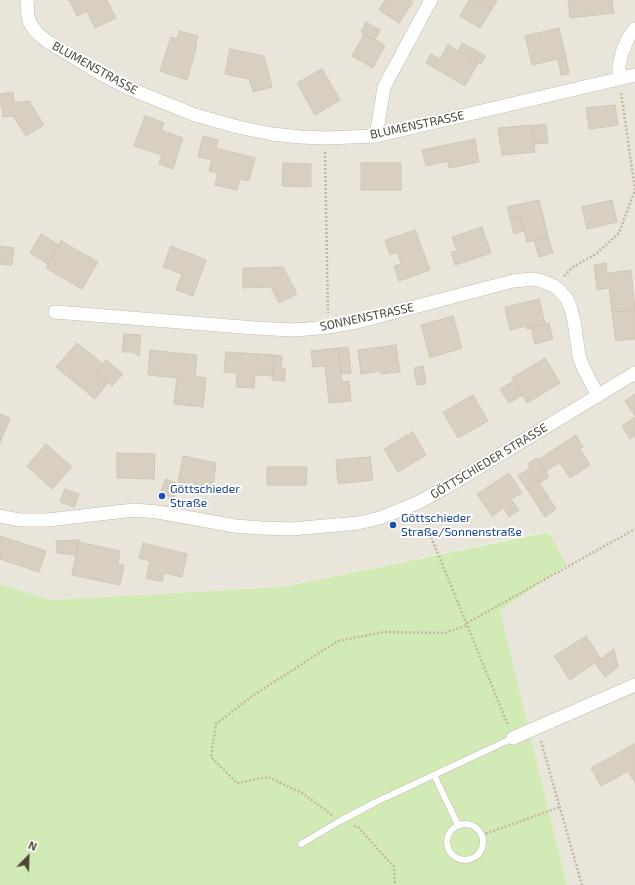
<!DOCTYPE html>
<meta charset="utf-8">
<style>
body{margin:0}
#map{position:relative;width:635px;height:885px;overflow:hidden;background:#f6f3ec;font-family:"Exo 2",sans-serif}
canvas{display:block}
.north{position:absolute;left:8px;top:837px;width:40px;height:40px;-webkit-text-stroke:3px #fff;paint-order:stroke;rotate:23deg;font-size:11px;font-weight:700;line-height:16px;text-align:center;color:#4b4439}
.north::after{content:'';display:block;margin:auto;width:14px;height:18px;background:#4b4439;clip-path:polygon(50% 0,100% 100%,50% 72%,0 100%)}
</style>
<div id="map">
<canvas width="635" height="885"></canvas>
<div class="north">N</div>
</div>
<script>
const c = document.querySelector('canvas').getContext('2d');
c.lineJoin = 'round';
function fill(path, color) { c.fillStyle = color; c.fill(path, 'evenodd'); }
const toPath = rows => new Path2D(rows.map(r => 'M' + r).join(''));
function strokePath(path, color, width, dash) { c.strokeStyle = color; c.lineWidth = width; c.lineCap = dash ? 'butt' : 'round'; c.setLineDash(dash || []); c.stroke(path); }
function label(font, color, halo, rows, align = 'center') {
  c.font = font + ' "Exo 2",sans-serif'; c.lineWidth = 4; c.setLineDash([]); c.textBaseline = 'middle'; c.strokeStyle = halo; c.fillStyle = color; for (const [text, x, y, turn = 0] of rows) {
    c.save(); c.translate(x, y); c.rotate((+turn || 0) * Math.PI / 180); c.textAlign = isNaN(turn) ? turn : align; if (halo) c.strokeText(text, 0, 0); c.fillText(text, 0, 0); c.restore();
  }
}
const residential = toPath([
 [0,0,635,0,635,885,567,885,500,611,567,566,549,531,281,587,50,600,0,584]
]);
const green = toPath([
 [549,532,567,565,500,611,567,885,0,885,0,584,51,600,282,587]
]);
const building = toPath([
 [69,0,107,0,116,18,95,28,87,11,77,16,69,0],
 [385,0,410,0,413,2,399,23,379,10,385,0],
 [469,0,477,0,492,9,480,28,460,16,469,0],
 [479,0,497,0,492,9,479,1,479,0],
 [568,0,612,0,614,13,570,18,568,0],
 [366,22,380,30,375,40,361,32,366,22],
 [559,28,566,57,532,65,525,36,559,28],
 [179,31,198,36,195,45,197,45,187,80,160,71,171,37,177,39,179,31],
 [364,34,385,45,373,68,352,56,364,34],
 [462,43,486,56,481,64,458,51,462,43],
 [448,45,478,63,465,86,426,63,431,54,440,59,448,45],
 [230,49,264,56,272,87,253,92,249,79,225,74,230,49],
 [566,57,569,74,561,75,558,59,566,57],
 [322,69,340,100,315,115,297,83,322,69],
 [13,92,14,103,29,101,44,125,26,136,13,116,3,117,2,105,0,106,0,94,13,92],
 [615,105,618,125,589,129,586,108,615,105],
 [145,116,164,123,161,130,183,138,173,169,159,164,162,155,134,146,145,116],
 [546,124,548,143,534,144,532,126,546,124],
 [532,125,535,152,502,155,498,128,532,125],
 [203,136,218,140,216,148,255,158,249,181,240,179,237,190,215,185,218,173,209,171,212,160,198,157,203,136],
 [475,139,479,162,449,168,448,161,426,166,422,150,475,139],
 [283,163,311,164,311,187,282,186,283,163],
 [361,163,401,163,401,190,361,190,361,163],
 [539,200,548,236,527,242,520,216,510,219,507,207,539,200],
 [612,200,617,222,587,229,582,207,612,200],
 [520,216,524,231,514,234,510,219,520,216],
 [482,227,491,253,455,265,451,252,457,251,452,237,482,227],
 [415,230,430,270,399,281,394,266,401,264,397,252,390,255,385,240,415,230],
 [41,234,59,245,48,264,30,253,41,234],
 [548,236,553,253,539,257,534,240,548,236],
 [61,241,98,262,82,289,46,268,61,241],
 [0,246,14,248,12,265,0,264,0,246],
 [171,246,206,260,193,296,176,290,182,274,163,267,171,246],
 [606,263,607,273,631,270,635,310,612,312,609,288,597,290,594,265,606,263],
 [283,267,297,294,279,303,271,287,243,288,243,268,283,267],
 [539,299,545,324,527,329,526,326,510,330,505,307,539,299],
 [635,310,635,339,616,341,612,312,635,310],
 [453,316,462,348,430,358,421,325,453,316],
 [549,323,553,339,535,344,531,328,549,323],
 [124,334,141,335,139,356,133,352,122,352,124,334],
 [77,343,103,364,96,373,108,383,95,399,56,367,77,343],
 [396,345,400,372,381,374,381,371,361,374,358,350,396,345],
 [348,347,351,373,341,374,338,348,348,347],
 [338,348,342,382,349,381,351,401,329,403,325,366,313,367,311,351,338,348],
 [150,350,197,355,195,376,206,378,203,407,174,404,177,378,148,375,150,350],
 [226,352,274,355,273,376,255,375,254,388,236,387,237,373,224,372,226,352],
 [274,355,282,356,281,368,285,368,285,381,272,380,274,355],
 [545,358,560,383,527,403,512,378,545,358],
 [106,360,123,374,112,386,96,373,106,360],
 [423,366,426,384,417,385,414,368,423,366],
 [514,381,523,395,509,403,500,389,514,381],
 [635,394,635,416,625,401,635,394],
 [473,395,488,421,458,438,443,412,473,395],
 [0,414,10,418,0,443,0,414],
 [635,417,635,436,630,439,622,426,635,417],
 [413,432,426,455,398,472,384,449,413,432],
 [576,435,583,447,580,449,590,465,570,478,561,464,557,464,545,472,538,460,576,435],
 [46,444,72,467,52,489,27,466,46,444],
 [117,453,155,454,154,479,117,478,117,453],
 [183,456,216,463,213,488,178,482,183,456],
 [370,457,373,480,338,484,336,460,370,457],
 [537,458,549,477,540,483,528,464,537,458],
 [267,467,307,467,306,485,267,485,267,467],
 [530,468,538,481,527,489,518,476,530,468],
 [509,473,522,493,511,499,519,510,509,517,504,508,492,516,477,494,509,473],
 [166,479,179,484,174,498,160,493,166,479],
 [538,481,548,496,536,503,527,489,538,481],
 [65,489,79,494,74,507,60,502,65,489],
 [548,496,556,509,545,517,536,503,548,496],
 [0,536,46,551,39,572,0,559,0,536],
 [79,540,76,555,57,553,56,541,79,540],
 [78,542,120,551,118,564,124,565,120,585,72,575,78,542],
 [143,543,187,554,182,577,164,573,162,582,146,578,150,561,139,558,143,543],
 [586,636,601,659,570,680,554,656,586,636],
 [614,649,618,667,605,677,595,663,614,649],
 [634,744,635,747,635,783,628,771,601,786,591,768,634,744]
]);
const path = toPath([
 [325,152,328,313],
 [564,276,573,267,596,254,619,233,635,190,621,92],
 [422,515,508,725],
 [467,623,635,529],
 [541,741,582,885],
 [332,815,302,793,268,777,237,783,211,757,216,724,255,694,338,641,384,632,445,633,467,625],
 [354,826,358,827,394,867,395,885],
 [482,835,560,807]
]);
const service = toPath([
 [434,775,458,825],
 '447 842a18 18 0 1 1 36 0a18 18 0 1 1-36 0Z',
 [301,844,340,821,376,802,513,738]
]);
const minor = toPath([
 [27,0,28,17,31,25,37,33,48,42,101,74,128,88,195,115,238,127,272,134,300,137,325,138,376,136,635,75],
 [619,78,619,66,622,53,628,38,635,29],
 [376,136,384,87,431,0],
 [55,312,255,328,291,330,308,329,328,327,357,322,513,281,533,279,542,281,554,286,561,292,567,299,571,309,574,321,579,356,583,367,598,396],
 [0,516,20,520,48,520,134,510,158,512,235,526,261,528,292,529,358,523,380,518,417,503,445,488,635,373],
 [513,738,635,685]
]);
const markers = [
 [162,496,4,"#1a4fb4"],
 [393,525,4,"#1a4fb4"]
];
const streetNames = [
 ["BLUMENSTRASSE",95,68,29],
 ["BLUMENSTRASSE",417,125,-12],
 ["SONNENSTRASSE",367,317,-12],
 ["GÖTTSCHIEDER STRASSE",489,461,-31]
];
const transitNames = [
 ["Göttschieder",170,489],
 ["Straße",170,503],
 ["Göttschieder",401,518],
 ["Straße/Sonnenstraße",401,532]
];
fill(residential, '#eae5da');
fill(green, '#d2eab5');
fill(building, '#d8cfc1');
strokePath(building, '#d3c7b4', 1);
strokePath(service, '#c2bbae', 7);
strokePath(minor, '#c2bbae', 14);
strokePath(path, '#c4b79f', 2.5, [2, 2]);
strokePath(service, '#fff', 6);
strokePath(minor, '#fff', 13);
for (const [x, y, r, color] of markers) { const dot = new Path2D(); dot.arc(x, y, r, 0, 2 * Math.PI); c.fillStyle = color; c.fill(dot); strokePath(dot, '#fff', 1.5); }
label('12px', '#4b4439', '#fff', streetNames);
label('12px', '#164399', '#fff', transitNames, 'left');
</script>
